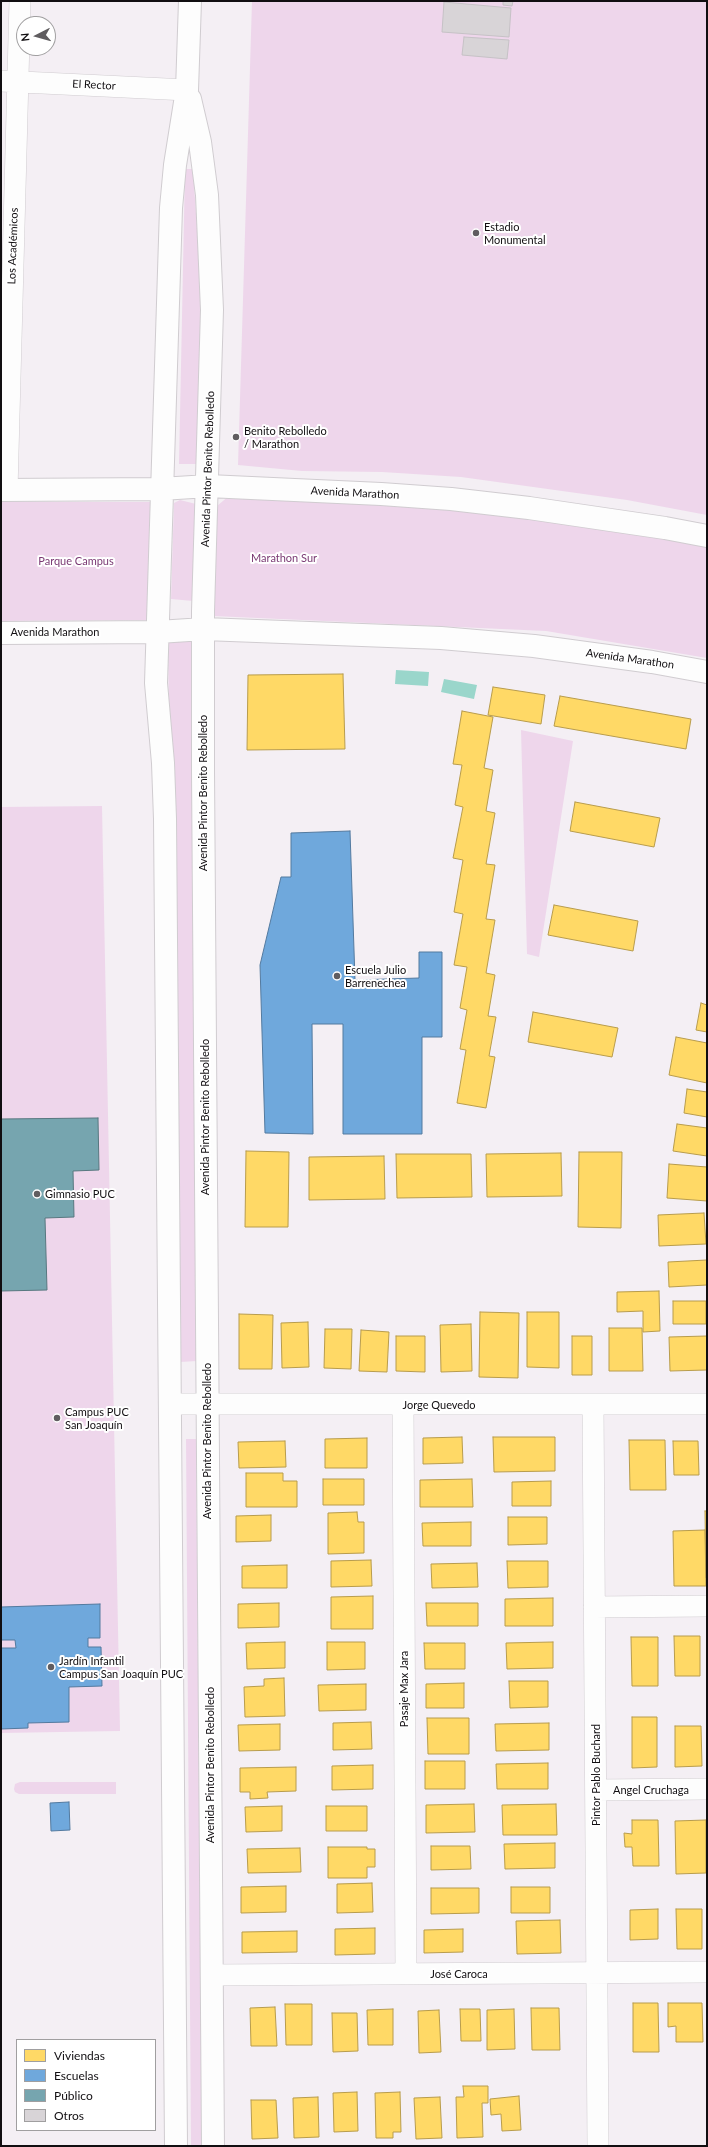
<!DOCTYPE html>
<meta charset="utf-8">
<style>
body{margin:0}
#map{position:relative;width:708px;height:2147px;overflow:hidden;background:#f4eff4;font-family:Lato,sans-serif}
canvas{display:block}
.frame{position:absolute;inset:0;border:2px solid #110e11;pointer-events:none}
.legend{position:absolute;left:16px;top:2039px;width:140px;height:92px;box-sizing:border-box;background:#fff;border:1px solid #a09fa0;margin:0;padding:5px 7px;list-style:none;font-size:12px;color:#110e11}
.legend li{display:flex;align-items:center;gap:8px;height:20px}
.legend b{width:20px;border:1px solid #a09fa0}
.north{position:absolute;left:16px;top:16px;width:40px;height:40px;box-sizing:border-box;background:#fff;border:1px solid #a09fa0;border-radius:50%;rotate:264deg;font-size:11px;font-weight:700;line-height:16px;text-align:center;color:#110e11}
.north::after{content:'';display:block;margin:auto;width:14px;height:18px;background:#605d60;clip-path:polygon(50% 0,100% 100%,50% 72%,0 100%)}
</style>
<div id="map">
<canvas width="708" height="2147"></canvas>
<div class="frame"></div>
<ul class="legend">
<li><b style="height:11px;background:#ffd966"></b>Viviendas</li>
<li><b style="height:11px;background:#6fa8dc"></b>Escuelas</li>
<li><b style="height:11px;background:#76a5af"></b>Público</li>
<li><b style="height:11px;background:#d8d4d7"></b>Otros</li>
</ul>
<div class="north">N</div>
</div>
<script>
const c = document.querySelector('canvas').getContext('2d');
c.lineJoin = 'round';
function fill(path, color) { c.fillStyle = color; c.fill(path, 'evenodd'); }
const toPath = rows => new Path2D(rows.map(r => 'M' + r).join(''));
function strokePath(path, color, width, dash) { c.strokeStyle = color; c.lineWidth = width; c.lineCap = dash ? 'butt' : 'round'; c.setLineDash(dash || []); c.stroke(path); }
function label(font, color, halo, rows, align = 'center') {
  c.font = font + ' Lato,sans-serif'; c.lineWidth = 4; c.setLineDash([]); c.textBaseline = 'middle'; c.strokeStyle = halo; c.fillStyle = color; for (const [text, x, y, turn = 0] of rows) {
    c.save(); c.translate(x, y); c.rotate((+turn || 0) * Math.PI / 180); c.textAlign = isNaN(turn) ? turn : align; if (halo) c.strokeText(text, 0, 0); c.fillText(text, 0, 0); c.restore();
  }
}
const green = toPath([
 [252,1,707,1,707,515,627,500,461,477,382,472,302,471,238,465],
 [185,169,193,169,201,288,197,464,179,464],
 [230,495,505,513,707,545,707,658,546,631,213,616,217,506],
 [180,500,196,504,193,601,171,599,174,503],
 [1,502,151,502,148,620,1,621],
 [189,638,193,644,197,1361,180,1362,176,798,169,725,168,642],
 [521,730,573,741,539,957,527,954],
 [102,806,120,1731,1,1733,1,807],
 [186,1439,196,1439,202,2146,191,2146],
 [20,1782,116,1782,116,1794,19,1794,15,1792,14,1789,15,1784]
]);
const water = toPath([
 [396,670,429,672,428,686,395,684],
 [444,679,477,685,474,699,441,692]
]);
const homes = toPath([
 [343,674,345,749,247,750,248,675,343,674],
 [493,687,545,695,541,724,488,715,493,687],
 [560,696,691,719,686,749,554,726,560,696],
 [462,711,493,717,484,768,493,770,486,811,495,813,486,864,495,865,486,919,495,920,486,973,495,975,488,1016,496,1017,489,1056,495,1057,486,1108,457,1103,466,1050,460,1049,467,1010,460,1008,467,967,454,965,463,914,454,912,463,860,453,858,463,807,455,805,462,765,453,764,462,711],
 [575,802,660,818,654,847,570,831,575,802],
 [554,905,638,921,633,951,548,935,554,905],
 [701,1003,707,1005,707,1032,696,1030,701,1003],
 [533,1012,618,1028,612,1057,528,1042,533,1012],
 [676,1037,707,1043,707,1083,669,1075,676,1037],
 [687,1089,707,1092,707,1117,684,1113,687,1089],
 [677,1124,707,1128,707,1156,673,1151,677,1124],
 [246,1151,289,1152,288,1227,245,1227,246,1151],
 [579,1152,622,1152,621,1228,578,1227,579,1152],
 [561,1153,562,1196,487,1197,486,1154,561,1153],
 [396,1154,471,1154,472,1197,397,1198,396,1154],
 [384,1156,385,1199,309,1200,309,1157,384,1156],
 [669,1164,707,1167,707,1201,667,1198,669,1164],
 [704,1213,706,1244,659,1246,658,1215,704,1213],
 [707,1260,707,1285,669,1287,668,1262,707,1260],
 [659,1291,660,1331,643,1332,643,1311,617,1312,617,1292,659,1291],
 [673,1301,706,1301,706,1324,673,1324,673,1301],
 [480,1312,519,1313,518,1378,479,1377,480,1312],
 [527,1312,559,1312,559,1368,527,1367,527,1312],
 [239,1314,273,1315,272,1369,239,1369,239,1314],
 [308,1322,309,1367,282,1368,281,1323,308,1322],
 [471,1324,472,1371,441,1372,440,1325,471,1324],
 [609,1328,642,1328,643,1371,609,1371,609,1328],
 [325,1329,352,1329,351,1369,324,1368,325,1329],
 [361,1330,389,1332,387,1372,359,1371,361,1330],
 [396,1336,425,1336,425,1372,396,1371,396,1336],
 [572,1336,592,1336,592,1375,572,1375,572,1336],
 [707,1336,707,1370,670,1371,669,1337,707,1336],
 [462,1437,463,1463,423,1464,423,1438,462,1437],
 [493,1437,555,1437,555,1471,494,1472,493,1437],
 [367,1438,367,1468,325,1468,325,1439,367,1438],
 [629,1440,665,1440,666,1490,630,1490,629,1440],
 [285,1441,286,1467,239,1468,238,1442,285,1441],
 [673,1441,698,1441,699,1475,674,1475,673,1441],
 [246,1473,283,1473,283,1481,297,1481,297,1507,246,1507,246,1473],
 [323,1479,364,1479,364,1505,323,1505,323,1479],
 [472,1479,473,1507,420,1507,420,1480,472,1479],
 [551,1481,551,1506,512,1506,512,1482,551,1481],
 [705,1511,707,1511,707,1578,706,1578,705,1511],
 [357,1512,358,1522,364,1522,364,1553,328,1554,328,1513,357,1512],
 [271,1515,271,1541,236,1542,236,1516,271,1515],
 [508,1517,547,1517,547,1544,508,1545,508,1517],
 [471,1522,471,1546,423,1546,422,1523,471,1522],
 [705,1530,706,1586,674,1586,673,1531,705,1530],
 [371,1560,372,1586,331,1587,331,1561,371,1560],
 [507,1561,548,1561,548,1587,508,1588,507,1561],
 [477,1563,478,1587,432,1588,431,1564,477,1563],
 [287,1565,287,1588,242,1588,242,1566,287,1565],
 [373,1596,373,1629,331,1629,331,1597,373,1596],
 [553,1598,553,1626,505,1626,505,1599,553,1598],
 [279,1603,279,1627,238,1628,238,1604,279,1603],
 [426,1603,478,1603,478,1626,427,1626,426,1603],
 [674,1636,700,1636,700,1676,675,1676,674,1636],
 [631,1637,658,1637,658,1686,632,1686,631,1637],
 [285,1642,285,1668,247,1669,246,1643,285,1642],
 [327,1642,365,1642,365,1669,327,1670,327,1642],
 [553,1642,553,1668,507,1669,506,1643,553,1642],
 [424,1643,465,1643,465,1669,425,1669,424,1643],
 [284,1678,285,1716,245,1717,244,1687,264,1686,264,1679,284,1678],
 [509,1681,548,1681,548,1707,510,1708,509,1681],
 [464,1683,464,1708,426,1708,426,1684,464,1683],
 [366,1684,366,1710,319,1711,318,1685,366,1684],
 [632,1717,657,1717,657,1767,632,1768,632,1717],
 [427,1718,469,1718,469,1754,428,1754,427,1718],
 [371,1722,372,1749,333,1750,333,1723,371,1722],
 [549,1723,549,1750,496,1751,495,1724,549,1723],
 [280,1724,280,1750,239,1751,238,1725,280,1724],
 [675,1726,701,1726,702,1766,675,1767,675,1726],
 [425,1761,465,1761,465,1789,425,1789,425,1761],
 [548,1763,548,1789,497,1789,496,1764,548,1763],
 [373,1765,373,1789,332,1790,332,1766,373,1765],
 [296,1767,296,1791,267,1792,268,1798,250,1799,250,1792,240,1792,240,1768,296,1767],
 [474,1804,475,1832,426,1833,426,1805,474,1804],
 [556,1804,557,1835,503,1835,502,1805,556,1804],
 [282,1806,282,1831,246,1832,245,1807,282,1806],
 [326,1806,367,1806,367,1831,326,1831,326,1806],
 [632,1820,658,1820,659,1866,633,1866,632,1847,625,1847,624,1833,632,1834,632,1820],
 [706,1820,706,1873,676,1874,675,1821,706,1820],
 [555,1843,555,1868,505,1869,504,1844,555,1843],
 [431,1846,470,1846,471,1869,431,1870,431,1846],
 [328,1847,367,1847,367,1849,375,1849,375,1867,367,1867,367,1878,328,1878,328,1847],
 [300,1848,301,1872,248,1873,247,1849,300,1848],
 [372,1883,373,1912,337,1913,337,1884,372,1883],
 [286,1886,286,1912,241,1913,241,1887,286,1886],
 [511,1887,550,1887,550,1913,511,1913,511,1887],
 [431,1888,479,1888,479,1913,431,1914,431,1888],
 [658,1909,658,1939,630,1940,630,1910,658,1909],
 [676,1909,702,1909,702,1949,677,1949,676,1909],
 [560,1920,561,1953,517,1954,516,1921,560,1920],
 [375,1928,375,1954,335,1955,335,1929,375,1928],
 [463,1929,463,1952,424,1953,424,1930,463,1929],
 [297,1931,297,1952,242,1953,242,1932,297,1931],
 [633,2003,658,2003,659,2052,633,2052,633,2003],
 [668,2003,702,2003,703,2042,676,2042,676,2026,668,2027,668,2003],
 [285,2004,312,2004,312,2045,286,2045,285,2004],
 [275,2007,277,2046,251,2046,250,2008,275,2007],
 [531,2008,559,2008,560,2050,532,2050,531,2008],
 [393,2009,393,2045,368,2045,367,2010,393,2009],
 [460,2009,480,2009,481,2041,461,2041,460,2009],
 [514,2009,515,2049,487,2050,487,2010,514,2009],
 [439,2010,441,2052,419,2053,418,2011,439,2010],
 [332,2013,357,2013,358,2051,333,2052,332,2013],
 [463,2086,488,2086,488,2103,482,2103,483,2137,457,2138,456,2097,464,2097,463,2086],
 [357,2092,358,2131,334,2132,333,2093,357,2092],
 [400,2092,401,2132,393,2132,393,2138,376,2138,375,2093,400,2092],
 [519,2096,521,2130,502,2131,501,2114,491,2115,490,2099,519,2096],
 [318,2097,319,2137,294,2138,293,2098,318,2097],
 [440,2097,442,2138,416,2139,414,2098,440,2097],
 [251,2100,276,2100,278,2138,252,2139,251,2100]
]);
const schools = toPath([
 [350,831,355,980,419,978,419,952,442,952,442,1037,422,1037,422,1134,343,1134,343,1024,312,1024,313,1134,265,1133,260,965,281,877,291,877,291,833,350,831],
 [100,1604,100,1638,88,1638,88,1647,101,1647,102,1686,69,1687,69,1722,28,1723,28,1728,1,1729,1,1648,16,1648,15,1640,1,1640,1,1607,100,1604],
 [69,1802,70,1830,51,1831,50,1803,69,1802]
]);
const public = toPath([
 [98,1118,99,1170,73,1171,74,1217,45,1218,47,1290,1,1291,1,1119,98,1118]
]);
const building = toPath([
 [503,1,513,1,512,6,503,5,503,1],
 [444,2,511,8,509,37,442,32,444,2],
 [464,37,509,40,507,59,462,55,464,37]
]);
const street = toPath([
 [1,81,187,90],
 [7,490,20,1],
 [170,1404,707,1404],
 [593,1404,598,2146],
 [403,1405,406,1974],
 [594,1607,707,1606],
 [596,1790,707,1789],
 [212,1975,707,1972]
]);
const secondary = toPath([
 [190,99,200,142,207,195,212,310,203,611,203,771,213,2146],
 [1,490,161,489,208,486,381,494,451,499,529,508,665,528,707,536],
 [1,633,158,632,204,629,441,638,534,646,652,662,707,672],
 [176,2146,165,819,163,763,156,683,171,208,175,165,187,90,190,1]
]);
const markers = [
 [476,233,4,"#605d60"],
 [236,437,4,"#605d60"],
 [337,976,4,"#605d60"],
 [37,1194,4,"#605d60"],
 [57,1418,4,"#605d60"],
 [51,1667,4,"#605d60"]
];
const streetNames = [
 ["El Rector",94,85,3],
 ["Los Académicos",13,246,-88],
 ["Avenida Pintor Benito Rebolledo",208,469,-88],
 ["Avenida Marathon",355,493,3],
 ["Avenida Marathon",55,632],
 ["Avenida Marathon",630,659,8],
 ["Avenida Pintor Benito Rebolledo",203,793,-90],
 ["Avenida Pintor Benito Rebolledo",205,1117,-90],
 ["Jorge Quevedo",439,1405],
 ["Avenida Pintor Benito Rebolledo",207,1441,-90],
 ["Pasaje Max Jara",404,1689,-90],
 ["Avenida Pintor Benito Rebolledo",210,1765,-90],
 ["Pintor Pablo Buchard",596,1775,-90],
 ["Angel Cruchaga",651,1790],
 ["José Caroca",459,1974]
];
const poiNames = [
 ["Estadio",484,227],
 ["Monumental",484,240],
 ["Benito Rebolledo",244,431],
 ["/ Marathon",244,444],
 ["Escuela Julio",345,970],
 ["Barrenechea",345,983],
 ["Gimnasio PUC",45,1194],
 ["Campus PUC",65,1412],
 ["San Joaquín",65,1425],
 ["Jardín Infantil",59,1661],
 ["Campus San Joaquín PUC",59,1674]
];
const parkNames = [
 ["Marathon Sur",284,558],
 ["Parque Campus",76,561]
];
fill(green, '#eed6eb');
fill(water, '#9ad6cb');
fill(homes, '#ffd966');
strokePath(homes, '#b89c4c', 1);
fill(schools, '#6fa8dc');
strokePath(schools, '#537a9f', 1);
fill(public, '#76a5af');
strokePath(public, '#587880', 1);
fill(building, '#d8d4d7');
strokePath(building, '#c6c2c6', 1);
strokePath(street, '#d0ccd0', 22);
strokePath(secondary, '#d0ccd0', 24);
strokePath(street, '#fdfdfd', 21);
strokePath(secondary, '#fdfdfd', 22);
for (const [x, y, r, color] of markers) { const dot = new Path2D(); dot.arc(x, y, r, 0, 2 * Math.PI); c.fillStyle = color; c.fill(dot); strokePath(dot, '#fff', 1.5); }
label('11px', '#110e11', '#fff', streetNames);
label('11px', '#110e11', '#fff', poiNames, 'left');
label('11px', '#7a3973', '#fff', parkNames);
</script>
